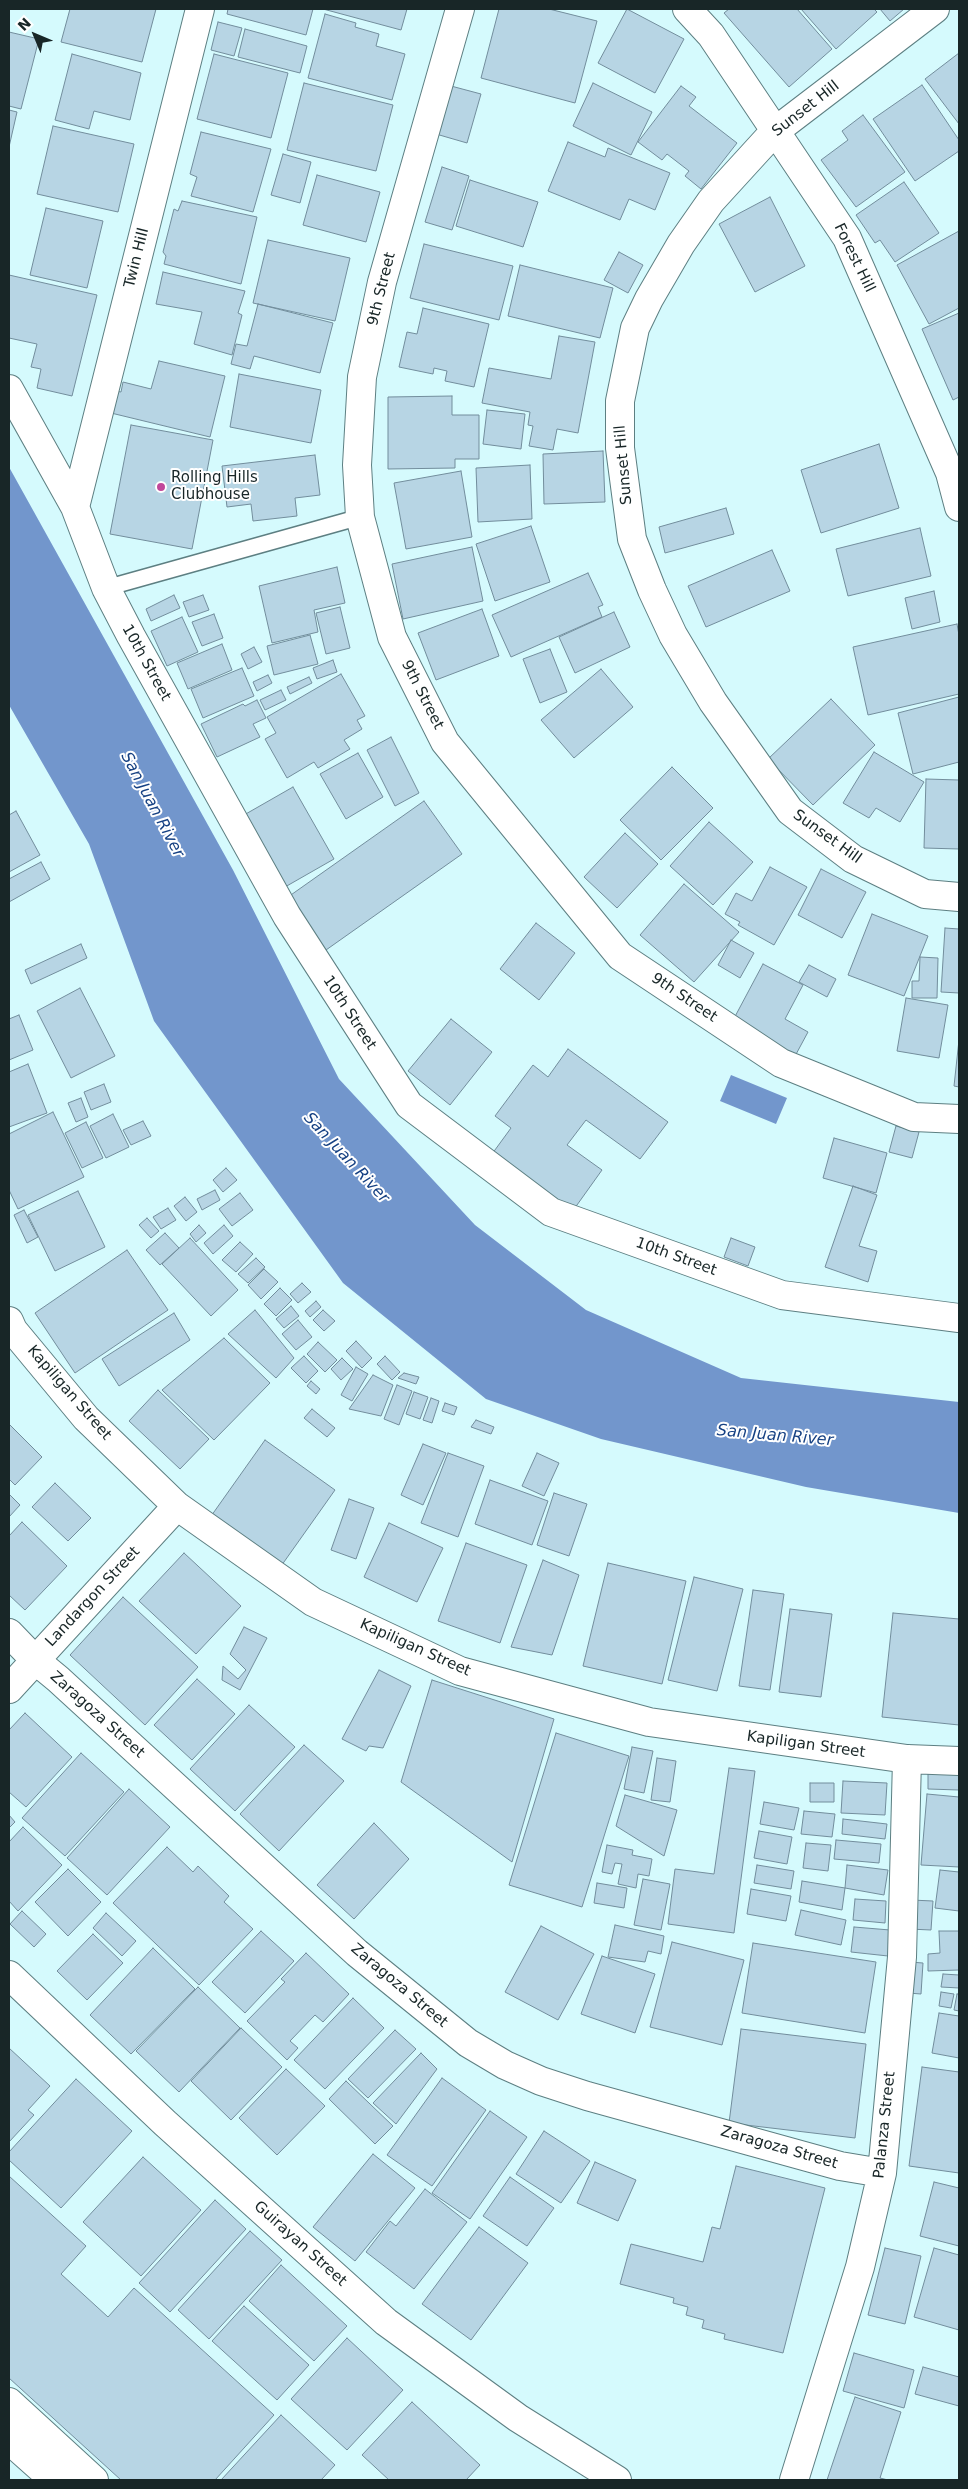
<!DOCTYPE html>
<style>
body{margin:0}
#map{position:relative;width:968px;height:2489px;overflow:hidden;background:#d5fafd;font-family:"DejaVu Sans",sans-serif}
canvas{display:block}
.frame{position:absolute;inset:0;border:10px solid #182627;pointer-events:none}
.north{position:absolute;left:10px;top:10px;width:50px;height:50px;-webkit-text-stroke:4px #fff;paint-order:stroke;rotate:315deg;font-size:14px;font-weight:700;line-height:20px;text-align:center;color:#182627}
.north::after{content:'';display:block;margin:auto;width:18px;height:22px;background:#182627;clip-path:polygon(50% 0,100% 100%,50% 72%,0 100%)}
</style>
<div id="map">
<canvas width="968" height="2489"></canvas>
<div class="frame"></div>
<div class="north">N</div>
</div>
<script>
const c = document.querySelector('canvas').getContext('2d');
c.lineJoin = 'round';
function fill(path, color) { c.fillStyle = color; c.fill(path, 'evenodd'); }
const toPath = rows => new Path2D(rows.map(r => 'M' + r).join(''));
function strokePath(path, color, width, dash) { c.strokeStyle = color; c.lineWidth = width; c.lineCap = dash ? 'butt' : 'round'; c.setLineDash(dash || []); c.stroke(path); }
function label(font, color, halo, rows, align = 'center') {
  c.font = font + ' "DejaVu Sans",sans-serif'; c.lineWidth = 4; c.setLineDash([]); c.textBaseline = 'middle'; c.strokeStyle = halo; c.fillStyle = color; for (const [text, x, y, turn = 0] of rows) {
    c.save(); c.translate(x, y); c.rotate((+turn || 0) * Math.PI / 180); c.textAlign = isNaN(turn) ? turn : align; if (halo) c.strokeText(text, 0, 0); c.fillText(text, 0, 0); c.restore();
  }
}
const water = toPath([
 [9,467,233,870,339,1079,475,1225,586,1310,741,1378,959,1402,959,1513,806,1487,601,1439,486,1399,343,1283,154,1021,89,844,9,705],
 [731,1075,787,1098,776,1124,720,1101]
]);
const building = toPath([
 [70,9,156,9,142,62,61,42,70,9],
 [228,9,313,9,306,35,227,14,228,9],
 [323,9,407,9,401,30,323,9],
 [499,9,549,9,597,21,575,103,481,78,499,9],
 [627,9,684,39,655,93,598,63,627,9],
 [729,9,797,9,832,49,789,87,724,13,729,9],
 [801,9,874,9,877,12,836,49,801,9],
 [880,9,904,9,890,21,880,9],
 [325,14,356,23,355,27,379,34,376,46,405,54,392,100,308,78,325,14],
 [218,22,242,28,234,56,211,50,218,22],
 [245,29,307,46,300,73,238,57,245,29],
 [9,32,39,39,21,109,9,106,9,32],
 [959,53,959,124,925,79,959,53],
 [72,54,141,73,130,120,94,111,89,129,55,120,72,54],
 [214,54,288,73,271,138,197,119,214,54],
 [304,83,393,105,376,171,287,150,304,83],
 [593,83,652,112,631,155,573,126,593,83],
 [922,85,959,140,959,151,915,181,873,119,922,85],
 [451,86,481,94,467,143,436,134,451,86],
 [681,86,696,97,689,106,737,143,701,189,685,176,689,171,667,154,662,160,638,142,681,86],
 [9,110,17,112,9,147,9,110],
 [863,115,905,172,856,207,821,160,848,140,842,131,863,115],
 [53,126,134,144,118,212,37,194,53,126],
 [201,132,271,149,253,212,191,196,197,177,190,174,201,132],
 [568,142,605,157,608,148,670,173,655,210,629,199,620,220,548,191,568,142],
 [283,154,311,162,300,203,271,195,283,154],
 [442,167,469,176,452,230,425,222,442,167],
 [317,175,380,192,366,242,303,225,317,175],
 [470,180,538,202,523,247,456,226,470,180],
 [904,182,939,233,895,262,880,240,875,243,856,215,904,182],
 [770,197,805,266,755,292,719,224,770,197],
 [182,201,257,217,241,284,164,264,166,256,163,252,174,209,178,211,182,201],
 [46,208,103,221,87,288,30,275,46,208],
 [959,231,959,308,929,324,897,265,959,231],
 [268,240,350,258,335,321,253,303,268,240],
 [424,244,513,266,499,320,410,298,424,244],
 [619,252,643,265,628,293,604,280,619,252],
 [520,265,613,288,600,338,508,316,520,265],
 [163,272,245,291,238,313,242,315,232,355,194,344,202,312,156,304,163,272],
 [9,275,97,295,72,396,37,388,41,369,31,367,37,344,9,338,9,275],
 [258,304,333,323,320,373,254,356,250,369,231,364,236,344,247,346,258,304],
 [423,308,489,324,474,387,445,381,447,371,434,368,433,374,399,367,407,332,417,334,423,308],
 [959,313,959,397,953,400,922,329,959,313],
 [559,336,595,342,578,433,557,429,553,450,529,446,533,426,528,425,530,412,482,403,489,368,551,379,559,336],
 [159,361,225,376,210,437,111,413,116,391,121,392,123,382,151,389,159,361],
 [239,374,321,390,311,443,230,427,239,374],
 [452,396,452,415,479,415,479,459,455,459,455,468,388,469,388,397,452,396],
 [487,410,525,414,521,449,483,444,487,410],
 [131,425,213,440,192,549,110,534,131,425],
 [879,444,899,508,821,533,801,470,879,444],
 [603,451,605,502,544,504,543,454,603,451],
 [315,455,320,495,295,498,297,516,253,521,251,504,227,507,222,466,315,455],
 [530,465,532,519,478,522,476,468,530,465],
 [461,471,472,537,406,549,394,483,461,471],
 [726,508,734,534,665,553,659,527,726,508],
 [531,526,550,582,495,601,476,544,531,526],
 [920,528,931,576,848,596,836,549,920,528],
 [472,547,483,601,403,619,392,564,472,547],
 [772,550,790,591,706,627,688,586,772,550],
 [337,567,345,603,314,610,318,632,272,643,259,586,337,567],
 [588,573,603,605,598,607,602,617,511,657,492,615,588,573],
 [934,591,940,622,912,629,905,598,934,591],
 [174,595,180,608,151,621,146,609,174,595],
 [203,595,209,610,189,617,183,602,203,595],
 [340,607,350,648,326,654,316,613,340,607],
 [482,609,499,656,436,680,418,633,482,609],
 [614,612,630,647,575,673,559,637,614,612],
 [214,614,223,638,202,646,192,622,214,614],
 [182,617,198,652,167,666,151,631,182,617],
 [957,624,959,635,959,694,868,715,853,647,957,624],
 [310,635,318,664,274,675,267,646,310,635],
 [222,644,232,670,188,689,177,663,222,644],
 [254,647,262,662,248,669,241,654,254,647],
 [550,649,567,692,540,703,523,659,550,649],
 [333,660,337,672,317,679,313,668,333,660],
 [242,668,254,696,203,718,191,689,242,668],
 [601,669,633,707,574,758,541,720,601,669],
 [341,674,365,716,357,720,362,729,344,740,350,749,318,768,314,762,287,778,265,739,276,733,267,717,341,674],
 [268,675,272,683,257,691,253,682,268,675],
 [309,677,312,683,290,694,287,687,309,677],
 [281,690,286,700,265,710,260,700,281,690],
 [959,697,959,762,913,774,898,713,959,697],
 [831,699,875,745,813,805,768,759,831,699],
 [257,700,266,718,253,724,260,737,217,757,201,724,243,704,245,706,257,700],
 [391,737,419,793,395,806,367,750,391,737],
 [874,752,924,782,900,822,876,808,869,818,843,803,874,752],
 [358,753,383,797,346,819,320,774,358,753],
 [672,767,713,808,661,860,620,820,672,767],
 [926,779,959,780,959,849,924,848,926,779],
 [293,787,334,859,285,887,244,815,293,787],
 [424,801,462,854,326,950,288,897,424,801],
 [16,811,40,855,9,872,9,815,16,811],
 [709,822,753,862,713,905,670,866,709,822],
 [625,833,658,864,617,908,584,877,625,833],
 [41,862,50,879,9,902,9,879,41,862],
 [770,867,807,887,774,945,738,925,740,922,725,914,736,893,752,901,770,867],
 [821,869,866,892,842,938,798,915,821,869],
 [684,884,739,932,694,982,640,935,684,884],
 [872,914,928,936,904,996,848,975,872,914],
 [536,923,575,953,539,1000,500,969,536,923],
 [945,928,959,929,959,993,941,992,945,928],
 [731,940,754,953,740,978,718,965,731,940],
 [81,944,87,958,31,984,25,970,81,944],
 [920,957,938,958,937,998,912,998,912,981,919,981,920,957],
 [763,964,803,985,785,1019,808,1032,794,1058,731,1024,763,964],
 [809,965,836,979,827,997,799,982,809,965],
 [80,988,115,1056,71,1078,37,1011,80,988],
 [906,998,948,1005,939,1058,897,1051,906,998],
 [19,1015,33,1050,9,1060,9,1019,19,1015],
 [451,1019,492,1052,450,1105,408,1071,451,1019],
 [959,1040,959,1087,954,1086,959,1040],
 [568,1049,668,1122,640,1159,586,1120,567,1145,602,1170,572,1212,492,1154,511,1128,495,1116,533,1065,548,1077,568,1049],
 [28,1064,47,1113,9,1127,9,1072,28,1064],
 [104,1084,111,1102,91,1110,84,1092,104,1084],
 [81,1098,88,1117,76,1122,68,1103,81,1098],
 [53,1112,84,1177,18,1209,9,1190,9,1134,53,1112],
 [113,1114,129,1147,106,1158,90,1126,113,1114],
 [143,1121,151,1136,131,1145,123,1130,143,1121],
 [86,1122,103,1158,82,1168,65,1133,86,1122],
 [896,1126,919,1132,912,1158,889,1152,896,1126],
 [834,1138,887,1153,876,1193,823,1178,834,1138],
 [226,1168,237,1180,223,1192,213,1180,226,1168],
 [853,1186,877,1195,859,1246,877,1251,868,1282,825,1267,853,1186],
 [215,1190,220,1200,202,1210,197,1199,215,1190],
 [78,1191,105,1247,55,1271,28,1215,78,1191],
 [240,1193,253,1210,232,1226,219,1209,240,1193],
 [185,1197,197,1212,186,1221,174,1206,185,1197],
 [168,1208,176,1220,161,1229,153,1217,168,1208],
 [24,1210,38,1237,27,1243,14,1215,24,1210],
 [147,1218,159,1231,151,1238,139,1225,147,1218],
 [199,1225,206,1233,196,1242,190,1234,199,1225],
 [224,1225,233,1236,213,1254,204,1243,224,1225],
 [165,1233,179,1248,160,1265,146,1250,165,1233],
 [190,1238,238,1290,211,1316,162,1264,190,1238],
 [731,1238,755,1247,748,1266,724,1257,731,1238],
 [240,1242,253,1254,236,1272,222,1260,240,1242],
 [127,1250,168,1310,75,1373,35,1313,127,1250],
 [256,1258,265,1267,248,1283,238,1274,256,1258],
 [264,1269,278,1282,261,1299,248,1285,264,1269],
 [302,1283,311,1292,298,1303,290,1294,302,1283],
 [280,1288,292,1300,276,1316,264,1304,280,1288],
 [316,1301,321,1307,310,1317,305,1311,316,1301],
 [291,1306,299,1316,284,1328,276,1319,291,1306],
 [255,1310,294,1358,276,1378,228,1334,255,1310],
 [323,1310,335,1321,324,1331,313,1320,323,1310],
 [174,1313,190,1340,119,1386,102,1359,174,1313],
 [298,1320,312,1337,296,1350,282,1334,298,1320],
 [224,1338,270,1383,214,1440,162,1390,224,1338],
 [356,1341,372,1358,362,1368,346,1351,356,1341],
 [318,1342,337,1360,325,1372,307,1354,318,1342],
 [304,1356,318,1371,306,1383,291,1368,304,1356],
 [385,1356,400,1372,392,1380,377,1364,385,1356],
 [342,1358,353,1369,341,1380,331,1369,342,1358],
 [356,1367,368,1374,352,1401,341,1395,356,1367],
 [404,1373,419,1377,416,1384,398,1378,404,1373],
 [373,1375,393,1385,381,1416,349,1409,373,1375],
 [311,1381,320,1389,316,1394,307,1386,311,1381],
 [397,1385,412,1391,399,1425,384,1419,397,1385],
 [158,1390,209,1439,180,1469,129,1421,158,1390],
 [414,1392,428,1397,420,1419,406,1414,414,1392],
 [431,1398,439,1401,432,1423,423,1420,431,1398],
 [445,1403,457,1407,454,1415,442,1411,445,1403],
 [312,1409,335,1428,327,1437,304,1418,312,1409],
 [476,1420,494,1427,491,1434,471,1427,476,1420],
 [9,1424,42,1457,15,1485,9,1479,9,1424],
 [265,1440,335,1490,279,1569,209,1519,265,1440],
 [423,1444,446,1453,423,1505,401,1495,423,1444],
 [448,1453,484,1466,458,1537,421,1523,448,1453],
 [537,1453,559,1463,544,1496,522,1486,537,1453],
 [490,1480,548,1501,532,1545,475,1524,490,1480],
 [55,1483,91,1518,68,1541,32,1507,55,1483],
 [554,1493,587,1504,569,1556,537,1545,554,1493],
 [9,1494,20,1505,9,1517,9,1494],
 [349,1499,374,1508,356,1559,331,1550,349,1499],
 [22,1522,67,1566,25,1610,9,1595,9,1536,22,1522],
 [389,1523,443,1548,417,1602,364,1577,389,1523],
 [466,1543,527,1565,500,1643,438,1621,466,1543],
 [184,1553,241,1606,196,1654,139,1601,184,1553],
 [543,1560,579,1575,552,1655,511,1647,543,1560],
 [608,1563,686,1581,662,1684,583,1666,608,1563],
 [694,1577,743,1589,717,1691,668,1680,694,1577],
 [753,1590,784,1594,770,1690,739,1686,753,1590],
 [123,1597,198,1667,145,1725,70,1655,123,1597],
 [790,1609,832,1614,821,1697,779,1692,790,1609],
 [893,1613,959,1619,959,1725,882,1717,893,1613],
 [244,1627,267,1638,240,1690,222,1680,223,1666,238,1679,246,1670,230,1654,244,1627],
 [379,1670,411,1686,383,1748,369,1746,366,1751,342,1739,379,1670],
 [197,1679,235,1714,192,1760,154,1725,197,1679],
 [432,1680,554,1719,512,1862,401,1782,432,1680],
 [249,1705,295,1747,235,1811,190,1769,249,1705],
 [25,1713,72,1757,26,1807,9,1792,9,1730,25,1713],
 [556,1733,629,1756,582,1907,509,1885,556,1733],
 [304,1745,344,1781,279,1851,240,1814,304,1745],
 [632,1747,653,1751,644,1793,624,1789,632,1747],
 [81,1753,124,1792,65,1856,22,1818,81,1753],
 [657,1758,676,1761,670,1802,651,1800,657,1758],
 [729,1768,755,1771,734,1933,668,1924,675,1869,714,1874,729,1768],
 [928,1771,959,1772,959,1790,928,1789,928,1771],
 [843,1781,887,1783,885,1815,841,1813,843,1781],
 [810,1783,834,1783,834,1802,810,1802,810,1783],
 [129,1789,170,1827,107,1895,67,1858,129,1789],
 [927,1794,959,1797,959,1867,921,1865,927,1794],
 [625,1795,677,1810,664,1856,616,1826,625,1795],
 [764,1802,799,1808,794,1830,760,1824,764,1802],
 [804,1811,835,1814,832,1837,801,1834,804,1811],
 [9,1815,15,1822,9,1828,9,1815],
 [843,1819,887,1824,885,1839,842,1834,843,1819],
 [374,1823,409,1859,354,1919,317,1885,374,1823],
 [23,1827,62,1865,18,1911,9,1901,9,1842,23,1827],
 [759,1831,792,1837,787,1864,754,1858,759,1831],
 [836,1840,881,1844,879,1863,834,1859,836,1840],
 [806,1843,831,1845,828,1871,803,1868,806,1843],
 [607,1845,633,1850,632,1855,652,1859,649,1876,638,1874,636,1888,618,1884,622,1864,615,1863,612,1874,602,1872,607,1845],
 [167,1847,193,1872,198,1866,229,1896,224,1902,253,1929,199,1985,113,1903,167,1847],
 [757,1865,794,1871,791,1889,754,1883,757,1865],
 [847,1865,888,1870,884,1895,845,1888,847,1865],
 [68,1869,101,1902,68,1936,35,1902,68,1869],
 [940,1870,959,1872,959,1911,935,1908,940,1870],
 [643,1879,670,1884,661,1930,634,1925,643,1879],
 [802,1881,845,1888,842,1910,799,1902,802,1881],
 [597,1883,627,1888,624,1908,594,1903,597,1883],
 [751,1889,791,1896,786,1921,747,1914,751,1889],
 [855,1899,886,1901,885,1923,853,1920,855,1899],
 [911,1900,933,1901,931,1930,909,1929,911,1900],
 [801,1910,846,1920,841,1945,795,1935,801,1910],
 [22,1911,46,1934,34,1947,10,1924,22,1911],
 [106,1913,136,1941,122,1956,93,1928,106,1913],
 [615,1925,664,1936,661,1954,648,1951,645,1962,608,1957,615,1925],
 [541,1926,594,1954,558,2020,505,1992,541,1926],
 [854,1927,890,1930,888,1956,851,1952,854,1927],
 [261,1931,294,1961,245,2013,212,1982,261,1931],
 [939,1931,959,1931,959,1970,928,1971,928,1954,940,1953,939,1931],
 [93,1934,123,1963,87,2000,57,1971,93,1934],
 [672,1942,744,1960,722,2045,650,2027,672,1942],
 [753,1943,876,1962,865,2033,742,2013,753,1943],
 [153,1948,195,1989,131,2054,90,2015,153,1948],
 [306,1953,349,1994,323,2022,315,2015,290,2041,298,2048,287,2060,247,2021,285,1982,281,1979,306,1953],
 [602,1956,655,1974,635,2033,581,2014,602,1956],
 [910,1962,923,1963,921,1994,908,1993,910,1962],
 [943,1974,959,1975,959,1988,941,1987,943,1974],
 [198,1987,240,2028,179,2092,136,2051,198,1987],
 [941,1992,954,1994,951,2008,939,2006,941,1992],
 [957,1994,959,1994,959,2011,954,2010,957,1994],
 [353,1998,384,2028,325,2089,294,2060,353,1998],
 [939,2013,959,2016,959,2058,932,2053,939,2013],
 [241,2028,282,2067,231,2120,191,2081,241,2028],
 [741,2029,866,2044,855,2138,729,2123,741,2029],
 [395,2030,416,2049,368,2098,348,2079,395,2030],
 [9,2048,50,2086,28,2110,34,2115,9,2142,9,2048],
 [421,2053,437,2069,396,2124,373,2103,421,2053],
 [922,2067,959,2072,959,2173,909,2166,922,2067],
 [286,2069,325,2106,277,2155,239,2118,286,2069],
 [442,2078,486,2110,432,2186,387,2155,442,2078],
 [76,2079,132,2131,61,2208,9,2160,9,2152,76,2079],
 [346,2081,393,2126,375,2144,329,2099,346,2081],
 [490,2111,527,2137,470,2219,432,2193,490,2111],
 [544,2131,590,2161,561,2203,516,2174,544,2131],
 [373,2154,415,2188,355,2261,313,2227,373,2154],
 [143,2157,201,2210,141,2276,83,2222,143,2157],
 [595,2162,636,2180,618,2221,577,2203,595,2162],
 [736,2166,825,2188,783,2353,724,2339,725,2334,702,2328,704,2320,686,2315,688,2307,673,2303,674,2298,620,2284,631,2244,703,2262,712,2227,720,2229,736,2166],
 [9,2176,86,2246,61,2274,108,2317,134,2288,274,2415,215,2480,121,2480,9,2378,9,2176],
 [510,2177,554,2208,527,2246,483,2216,510,2177],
 [934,2182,959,2188,959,2246,920,2236,934,2182],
 [425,2189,467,2222,414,2289,366,2252,390,2221,396,2226,425,2189],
 [215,2200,246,2229,170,2312,139,2283,215,2200],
 [479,2227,528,2263,471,2340,422,2304,479,2227],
 [250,2231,282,2260,209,2339,178,2310,250,2231],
 [885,2248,921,2256,905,2324,868,2315,885,2248],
 [934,2248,959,2255,959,2330,914,2317,934,2248],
 [281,2265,347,2326,314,2361,249,2301,281,2265],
 [244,2306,309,2365,277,2400,212,2341,244,2306],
 [347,2338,403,2390,347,2450,291,2399,347,2338],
 [854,2353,914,2370,904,2408,843,2391,854,2353],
 [923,2367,959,2377,959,2406,915,2394,923,2367],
 [855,2397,901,2412,880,2478,888,2480,827,2480,855,2397],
 [412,2402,480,2465,466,2480,389,2480,362,2455,412,2402],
 [281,2415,335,2465,321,2480,221,2480,281,2415]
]);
const service = toPath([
 [106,588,360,517]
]);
const minor = toPath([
 [460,9,382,282,362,377,357,465,360,517,392,637,445,742,620,956,781,1063,914,1117,959,1119],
 [687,9,711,35,847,238,950,473,959,507],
 [935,9,774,132,711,201,681,244,649,299,635,328,620,401,620,448,632,539,652,590,673,635,713,702,790,811,853,859,925,894,959,897],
 [9,389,75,507,106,588,131,636,287,916,409,1105,551,1212,782,1295,959,1318],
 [75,507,200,9],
 [9,1321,13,1330,86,1418,177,1506,313,1602,460,1671,649,1722,907,1759,959,1761],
 [9,1633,35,1660,58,1679,357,1953,468,2043,505,2065,541,2081,587,2096,840,2166,882,2173],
 [9,1689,177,1506],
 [9,1975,165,2123,386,2322,518,2418,617,2480],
 [794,2480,860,2267,882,2173,902,1957,907,1759]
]);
const primary = toPath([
 [9,2424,71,2480]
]);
const motorway = toPath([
 [9,2402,94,2480],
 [9,2440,54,2480]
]);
const markers = [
 [161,487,5,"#c1479a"]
];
const streetNames = [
 ["Sunset Hill",806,109,-38],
 ["Twin Hill",137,258,-76],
 ["Forest Hill",854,258,64],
 ["9th Street",382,289,-76],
 ["Sunset Hill",624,465,-95],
 ["10th Street",146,663,61],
 ["9th Street",422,695,63],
 ["Sunset Hill",827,837,36],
 ["9th Street",684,998,34],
 ["10th Street",349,1013,57],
 ["10th Street",676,1257,20],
 ["Kapiligan Street",69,1393,49],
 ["Landargon Street",93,1597,-47],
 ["Kapiligan Street",415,1648,24],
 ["Zaragoza Street",97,1715,42],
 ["Kapiligan Street",806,1745,8],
 ["Zaragoza Street",399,1986,40],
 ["Palanza Street",885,2125,-84],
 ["Zaragoza Street",779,2148,16],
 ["Guirayan Street",300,2244,42]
];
const poiNames = [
 ["Rolling Hills",171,478],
 ["Clubhouse",171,495]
];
const waterNames = [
 ["San Juan River",152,805,62],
 ["San Juan River",346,1158,47],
 ["San Juan River",775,1436,5]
];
fill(water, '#7296cc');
fill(building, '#b7d5e4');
strokePath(building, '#728d9c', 1);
strokePath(service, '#5d7f82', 18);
strokePath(minor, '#5d7f82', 30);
strokePath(primary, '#5d7f82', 30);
strokePath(motorway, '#5d7f82', 30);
strokePath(service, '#fff', 15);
strokePath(minor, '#fff', 28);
strokePath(primary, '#fff', 28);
strokePath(motorway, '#fff', 28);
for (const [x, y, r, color] of markers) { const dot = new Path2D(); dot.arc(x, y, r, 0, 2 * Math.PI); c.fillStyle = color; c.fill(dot); strokePath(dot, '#fff', 2); }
label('15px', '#182627', '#fff', streetNames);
label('15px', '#182627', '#fff', poiNames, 'left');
label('italic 16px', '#164183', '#fff', waterNames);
</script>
